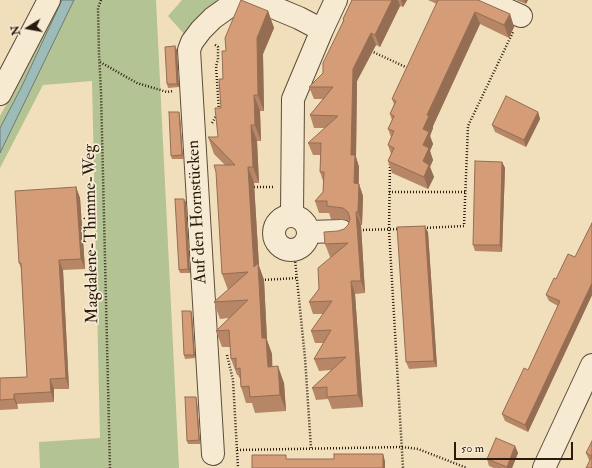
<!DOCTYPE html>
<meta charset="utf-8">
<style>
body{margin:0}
#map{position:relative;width:592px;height:468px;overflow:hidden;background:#f1dfbb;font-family:"IM FELL Double Pica",serif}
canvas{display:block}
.north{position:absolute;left:8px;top:8px;width:40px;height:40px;-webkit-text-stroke:3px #f6ead3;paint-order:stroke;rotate:259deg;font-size:11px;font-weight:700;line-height:16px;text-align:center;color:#2b1b0e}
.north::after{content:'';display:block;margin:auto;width:14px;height:18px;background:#2b1b0e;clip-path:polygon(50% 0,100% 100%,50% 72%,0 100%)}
.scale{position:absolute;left:454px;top:442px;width:119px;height:18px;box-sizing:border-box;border:2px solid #2b1b0e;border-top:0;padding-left:5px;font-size:12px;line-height:14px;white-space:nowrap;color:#2b1b0e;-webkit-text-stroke:3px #f6ead3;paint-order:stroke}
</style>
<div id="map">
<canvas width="592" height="468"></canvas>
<div class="north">N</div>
<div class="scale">50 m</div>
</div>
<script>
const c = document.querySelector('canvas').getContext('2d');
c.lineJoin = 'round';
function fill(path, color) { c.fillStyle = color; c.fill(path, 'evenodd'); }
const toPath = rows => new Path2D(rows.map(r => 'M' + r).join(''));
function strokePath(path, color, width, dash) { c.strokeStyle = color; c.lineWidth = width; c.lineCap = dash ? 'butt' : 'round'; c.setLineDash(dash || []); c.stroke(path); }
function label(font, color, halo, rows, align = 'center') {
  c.font = font + ' "IM FELL Double Pica",serif'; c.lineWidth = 3.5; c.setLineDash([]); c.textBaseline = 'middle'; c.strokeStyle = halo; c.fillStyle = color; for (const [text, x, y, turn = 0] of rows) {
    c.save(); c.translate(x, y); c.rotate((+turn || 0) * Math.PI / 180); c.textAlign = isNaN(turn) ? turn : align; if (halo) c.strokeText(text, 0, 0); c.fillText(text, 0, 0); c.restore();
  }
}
const green = toPath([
 [58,0,156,0,179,468,40,468,39,442,100,438,92,81,43,85,0,168,0,116,23,74],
 [182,0,216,0,217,1,185,35,168,16]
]);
const water = toPath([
 [62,0,74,0,0,153,0,128,21,88,62,0]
]);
const path = toPath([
 [101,0,98,8,99,54,101,92,110,468],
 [371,51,410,69],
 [100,62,137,83,167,92,173,91],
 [212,123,219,111,216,66,218,60,218,47,214,44],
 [390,164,389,230,403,468],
 [254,187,274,187],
 [389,192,465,192],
 [424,228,464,226,468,126,513,32],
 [360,230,399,229],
 [294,250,305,358,311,448],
 [262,280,297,278],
 [227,355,233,380,238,468],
 [237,450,402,447,418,449,467,468]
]);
const minor = toPath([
 [256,0,299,18,322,30],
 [485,0,521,16],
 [0,94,49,0],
 [292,215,293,99,322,30,336,0],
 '274 233a17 17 0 1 1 34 0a17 17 0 1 1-34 0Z',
 [308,232,342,231],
 [213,454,189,50,192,42,201,30,213,18,234,3,247,0],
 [544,468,592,365]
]);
const wall = toPath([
 [352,0,407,0,403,7,400,6,380,47,376,45,357,81,356,157,359,167,359,184,363,196,362,225,361,225,365,293,355,294,363,407,332,409,328,399,316,400,312,388,331,370,319,371,314,359,324,343,315,343,311,331,323,314,313,314,309,302,319,289,332,257,330,257,325,244,338,231,344,229,348,225,349,221,348,220,331,219,329,213,319,213,315,201,323,192,323,181,320,172,320,155,313,155,308,143,325,128,314,128,310,115,323,99,314,99,309,87,323,73,343,21,343,19],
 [428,0,478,0,510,14,514,27,509,38,480,24,433,126,433,128,430,136,433,144,430,151,433,160,430,167,434,177,428,189,392,173,388,161,391,154,388,145,391,137,388,129,392,120,390,114,394,104,392,99,437,4],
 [516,0,528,0,526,4],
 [268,11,274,28,263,54,264,111,260,111,261,141,257,141,259,183,254,183,259,266,264,280,267,340,272,354,272,367,284,383,286,411,255,413,252,403,246,403,241,387,240,379,238,375,237,375,231,359,230,347,222,347,216,331,229,318,220,319,214,302,228,290,222,274,225,165,214,154,208,137,218,137,226,51],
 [177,50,179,87,168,88,167,84],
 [179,112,180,116,183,159,172,159,171,156],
 [538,112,540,119,526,147,495,132,492,125],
 [502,162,505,168,502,252,475,251,473,245],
 [76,187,80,198,85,269,63,270,69,389,54,389,54,402,17,404,18,409,0,410,0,378,27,377,21,268,19,263],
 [186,202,190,273,180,273,179,270],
 [592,223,592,295,528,432,505,421,502,414,528,370,558,306,549,301,546,295,556,279,575,257],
 [428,232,437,367,409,369,406,362],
 [191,311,192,314,195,358,185,359,184,355],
 [196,397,197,401,200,444,188,444,187,441],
 [592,441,592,468,590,460,589,460,586,453],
 [515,446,518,453,512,468,494,468,489,466,487,459]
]);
const shadedWall = toPath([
 [392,0,398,0,400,6,380,47,375,35],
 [401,0,407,0,403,7],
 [524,0,528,0,526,4],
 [268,11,274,28,263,54,264,111,258,95,257,38],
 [475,12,480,24,433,126,433,128,430,136,433,144,430,151,433,160,430,167,434,177,428,189,424,177,423,161,423,129,427,115],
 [510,14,514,27,509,38,504,25],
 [371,33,376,45,357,81,356,157,359,167,358,196,359,184,363,196,362,225,358,212,351,155,353,69],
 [175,46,177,50,179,87,177,84],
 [254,95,260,111,261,141,255,125],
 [179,112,180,116,183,159,182,155],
 [538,112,540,119,526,147,524,140],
 [251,125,257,141,259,183,253,167],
 [502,162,505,168,502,252,500,245],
 [248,167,254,183,259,266,264,280,267,340,272,354,273,383,268,367,262,338,254,267],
 [76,187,80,198,85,269,81,259],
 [184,199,186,202,190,273,188,269],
 [356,212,361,225,365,293,361,281],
 [425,226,428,232,437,367,434,361],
 [59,260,63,270,69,389,66,378],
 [351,281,355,294,363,407,358,395],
 [592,283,592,295,528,432,525,425],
 [191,311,192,314,195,358,194,355],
 [278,366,284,383,286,411,280,395],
 [50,379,54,389,54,402,51,392],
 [14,394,17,404,18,409,14,399],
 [196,397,197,401,200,444,199,440],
 [515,446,518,453,512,468,507,468],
 [383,454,385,461,385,468,383,468]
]);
const building = toPath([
 [241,0,268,11,257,38,258,95,254,95,255,125,251,125,253,167,248,167,254,267,258,263,262,338,266,338,268,367,278,366,280,395,250,397,249,386,241,387,240,368,236,369,236,358,231,359,229,330,216,331,248,300,214,302,248,272,222,274,216,172,214,165,235,165,208,137,218,137,215,108,221,108,219,79,223,79,222,51,226,51,225,38,241,0],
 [352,0,392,0,375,35,371,33,353,69,351,155,355,155,354,183,359,184,358,212,356,212,361,281,351,281,358,395,327,397,327,387,312,388,346,357,314,359,331,330,311,331,332,301,309,302,319,289,318,268,348,243,325,244,324,232,338,231,344,229,348,225,350,219,348,212,343,208,327,206,327,201,315,201,323,192,324,172,320,172,321,143,308,143,338,116,310,115,333,87,309,87,323,73,323,63,344,20,343,19,352,0],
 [438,0,478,0,510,14,504,25,475,12,427,115,429,116,423,129,429,132,423,145,429,148,423,161,429,165,424,177,388,161,394,148,388,145,394,131,388,129,394,116,390,114,396,101,392,99,438,0],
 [175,46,177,84,167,84,165,47,175,46],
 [506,96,538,112,524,140,492,125,506,96],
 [169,112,179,112,182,155,171,156,169,112],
 [475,161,502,162,500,245,473,245,475,161],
 [76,187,81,259,59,260,66,378,50,379,51,392,14,394,14,399,0,400,0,378,27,377,21,263,19,263,15,191,76,187],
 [175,199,184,199,188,269,179,270,175,199],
 [592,223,592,283,525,425,502,414,524,368,528,370,560,301,546,295,554,278,556,279,568,254,575,257,592,223],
 [425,226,434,361,406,362,397,227,425,226],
 [182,311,191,311,194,355,184,355,182,311],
 [185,397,196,397,199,440,187,441,185,397],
 [496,438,515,446,507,467,487,459,496,438],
 [592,441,592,468,586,468,592,456,586,453,592,441],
 [334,454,383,454,383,468,252,468,252,455,286,455,286,459,334,459,334,454]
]);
const streetNames = [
 ["Auf den Hornstücken",198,212,-93],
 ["Magdalene-Thimme-Weg",92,234,-91]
];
fill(green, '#b4c394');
fill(water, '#9dbbb9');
strokePath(water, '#6f7b75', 1);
strokePath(minor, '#5c4c39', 24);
strokePath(path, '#2b1b0e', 2.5, [1, 2]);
strokePath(minor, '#f6ead3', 22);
fill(wall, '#b68666');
fill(shadedWall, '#946d53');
fill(building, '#d49c77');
strokePath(building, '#946d53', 1);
label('17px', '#2b1b0e', '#f6ead3', streetNames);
</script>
